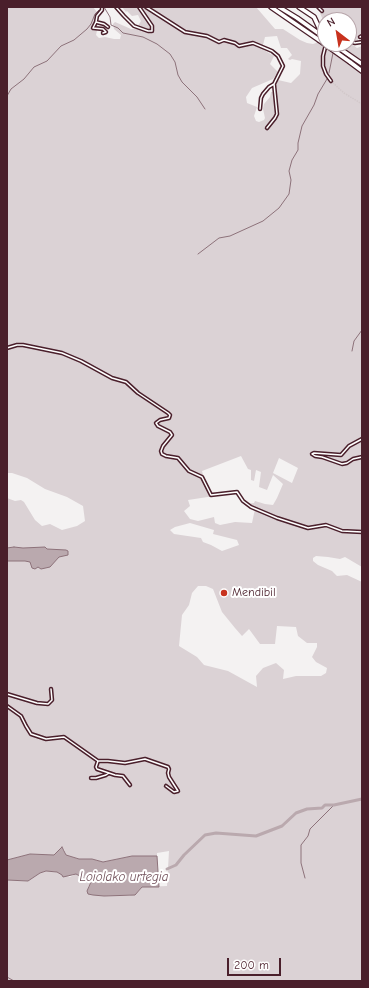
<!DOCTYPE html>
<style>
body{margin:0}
#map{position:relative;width:369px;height:988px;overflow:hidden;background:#f4f2f2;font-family:"Comic Neue",sans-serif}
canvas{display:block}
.frame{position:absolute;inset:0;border:8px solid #4a1f2b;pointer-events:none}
.north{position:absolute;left:317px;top:12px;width:40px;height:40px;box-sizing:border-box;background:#fff;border:1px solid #b7a5aa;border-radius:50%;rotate:329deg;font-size:11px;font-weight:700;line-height:16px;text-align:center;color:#4a1f2b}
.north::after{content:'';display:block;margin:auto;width:14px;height:18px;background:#c8321e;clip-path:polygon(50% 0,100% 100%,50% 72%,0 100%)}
.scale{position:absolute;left:227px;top:958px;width:54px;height:18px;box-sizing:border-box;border:2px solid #4a1f2b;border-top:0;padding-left:5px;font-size:12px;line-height:14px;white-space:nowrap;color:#4a1f2b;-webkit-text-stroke:3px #fff;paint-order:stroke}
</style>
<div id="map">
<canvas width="369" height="988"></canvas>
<div class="frame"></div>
<div class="north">N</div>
<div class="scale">200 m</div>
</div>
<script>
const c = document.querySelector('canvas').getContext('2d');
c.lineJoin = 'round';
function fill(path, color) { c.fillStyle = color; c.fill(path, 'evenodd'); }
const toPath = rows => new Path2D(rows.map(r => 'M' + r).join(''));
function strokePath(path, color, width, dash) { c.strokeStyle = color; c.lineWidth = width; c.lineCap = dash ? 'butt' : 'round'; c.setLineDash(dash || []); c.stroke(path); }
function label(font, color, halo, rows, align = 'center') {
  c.font = font + ' "Comic Neue",sans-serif'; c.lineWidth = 4; c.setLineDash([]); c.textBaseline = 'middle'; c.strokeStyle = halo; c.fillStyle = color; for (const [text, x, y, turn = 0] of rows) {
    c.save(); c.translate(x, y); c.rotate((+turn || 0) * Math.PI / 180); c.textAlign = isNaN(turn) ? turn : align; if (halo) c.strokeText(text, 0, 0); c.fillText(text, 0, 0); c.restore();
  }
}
const green = toPath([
 [7,7,93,7,97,12,94,22,98,26,96,35,99,38,105,37,114,39,120,39,121,35,114,29,113,24,115,22,131,29,136,29,141,21,138,15,132,16,127,11,126,12,122,7,256,7,275,29,283,29,300,40,307,43,313,44,316,43,325,31,325,44,349,44,349,42,357,48,362,46,362,567,345,557,340,559,328,557,316,556,313,558,313,561,318,565,332,571,337,576,347,575,362,582,362,981,7,981,7,880,28,881,40,873,46,871,57,872,70,877,76,874,92,882,88,887,104,896,114,895,129,896,138,892,142,887,167,886,169,851,157,853,157,856,132,856,103,862,92,859,79,859,66,855,64,849,59,850,54,855,30,854,7,860,7,498,15,501,21,500,24,502,35,520,42,526,50,524,62,530,77,526,85,521,83,506,67,497,45,489,27,478,12,473,7,473],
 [277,36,281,48,287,48,292,55,288,59,290,60,292,59,301,61,300,74,291,83,278,80,276,85,277,92,271,92,270,97,264,104,263,109,265,118,264,120,259,122,256,121,254,116,257,107,247,103,246,97,252,88,273,79,278,72,270,64,274,56,262,49,265,37],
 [241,456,248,469,251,470,251,480,254,481,256,470,261,472,259,487,267,490,273,475,283,484,277,498,273,505,265,504,255,501,254,503,247,504,244,501,240,494,239,490,211,494,203,475,202,471],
 [279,458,298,468,292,483,273,473],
 [234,493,238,496,246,506,255,509,252,523,235,522,220,525,215,523,214,517,198,521,190,519,184,511,190,506,188,500],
 [190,523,214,530,213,534,237,540,239,545,222,551,211,545,203,542,201,538,174,534,170,530,175,527],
 [198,586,206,586,213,589,222,612,235,628,242,636,249,629,260,644,275,644,277,626,296,627,298,636,307,643,317,643,317,647,312,657,316,662,327,668,326,673,321,676,296,676,283,679,284,670,276,663,263,668,256,676,257,687,228,671,204,665,197,657,179,646,182,615,189,605,192,593],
 [319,7,362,7,362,34,359,35,358,40,355,40,352,39,352,35,349,35,349,20,325,20,325,25,320,13,322,11]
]);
const water = toPath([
 [14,547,23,548,45,547,47,549,66,550,68,551,68,555,59,557,50,567,41,569,38,567,35,569,32,568,30,562,25,561,7,561,7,548,14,547],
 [62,847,66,855,79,859,92,859,103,862,132,856,157,856,159,887,142,887,135,895,104,896,93,895,88,894,87,891,91,882,76,874,63,877,62,875,57,872,46,871,40,873,28,881,7,880,7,860,30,854,54,855,62,847]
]);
const stream = toPath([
 [104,7,110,17,111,25,118,28,123,33,143,37,157,44,170,54,175,62,178,75,182,82,197,97,205,109],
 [329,73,333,53],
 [7,96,11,89,24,79,34,67,47,61,61,46,74,40,87,29,91,24,95,14,99,10],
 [198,254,219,238,230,236,263,221,279,208,289,194,291,180,289,171,292,160,298,150,298,143,302,126,314,105,318,94,327,79],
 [352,351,354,341,362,330],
 [305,878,301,863,301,845,308,836,310,829,334,805],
 [7,977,14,981]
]);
const river = toPath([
 [167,869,176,865,184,855,205,835,216,833,256,836,282,826,296,813,307,809,322,808,325,805,334,805,362,799]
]);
const streetTunnel = toPath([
 [322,11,327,20],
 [331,81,344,93,362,104]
]);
const street = toPath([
 [102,7,102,10,97,16,96,22,104,24,108,27],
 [116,7,124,16,134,26,148,31,152,31,152,26,139,7],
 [146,7,185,32,207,36,219,42,224,40,235,43,239,46,253,43,272,51,278,56,283,66,274,84,269,87,263,94,261,98,260,109],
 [318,7,322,11],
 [96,22,93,28,103,29,106,32,103,33],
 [360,37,362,36],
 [349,41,355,43,362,42],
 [325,48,323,56,323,66,326,74,331,81],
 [267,128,275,118,277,114,274,84],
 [7,348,17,345,23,345,62,353,81,361,112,378,126,382,138,393,168,413,170,415,169,418,160,420,156,423,158,426,170,432,172,435,163,446,161,451,162,454,166,456,178,458,189,471,202,477,211,495,237,492,243,501,251,507,277,518,308,528,326,525,342,531,362,532],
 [362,439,349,446,341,455,314,453,312,454,315,456,322,457,342,464,347,463,353,459,362,457],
 [7,694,37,703,48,704,52,700,51,689],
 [7,706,21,716,26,726,31,734,46,739,64,737,98,761],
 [91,778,96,778,106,775,109,773],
 [130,785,123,776,115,775,97,769,96,767,98,761,108,761,125,763,145,759,168,767,169,769,168,773,169,777,178,791,174,792,166,786]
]);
const highway = toPath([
 [271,7,319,40],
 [279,7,297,18,325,38],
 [299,7,314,17,321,32,325,36],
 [333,44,362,64],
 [350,62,362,71]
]);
const highwayBridge = toPath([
 [319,40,350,62]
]);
const markers = [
 [224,593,4,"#c8321e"]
];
const poiNames = [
 ["Mendibil",232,593]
];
const waterNames = [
 ["Loiolako urtegia",124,877]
];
fill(green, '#dbd2d5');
fill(water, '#baa9ae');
strokePath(water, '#8d727a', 1);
strokePath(stream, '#8d727a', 1);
strokePath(river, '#baa9ae', 3);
strokePath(streetTunnel, '#d2c8ca', 1.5, [1.5, 1]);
strokePath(street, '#4a1f2b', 4.5);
strokePath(highway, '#4a1f2b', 6);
strokePath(street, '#fff', 1.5);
strokePath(highway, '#fff', 3.5);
strokePath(highwayBridge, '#4a1f2b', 6, []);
strokePath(highwayBridge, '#fff', 3.5);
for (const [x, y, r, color] of markers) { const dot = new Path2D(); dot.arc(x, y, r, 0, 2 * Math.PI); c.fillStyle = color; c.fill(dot); strokePath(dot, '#fff', 1.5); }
label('12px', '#4a1f2b', '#fff', poiNames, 'left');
label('italic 13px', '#714f59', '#fff', waterNames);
</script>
